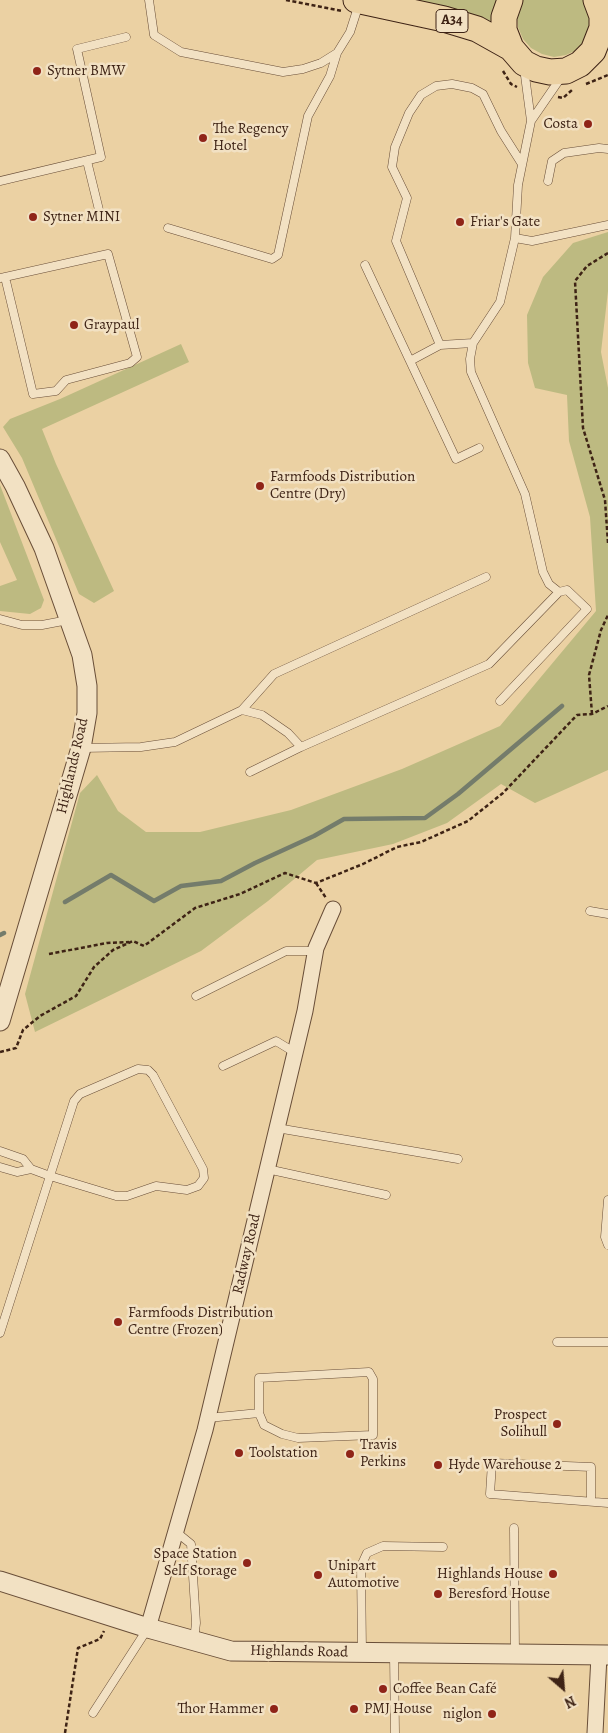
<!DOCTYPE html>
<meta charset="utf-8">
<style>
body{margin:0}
#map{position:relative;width:608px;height:1733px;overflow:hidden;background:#ebd1a3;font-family:Alegreya,serif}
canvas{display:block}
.north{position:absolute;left:538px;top:1663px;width:50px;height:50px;-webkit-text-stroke:4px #f2e1c3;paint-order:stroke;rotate:153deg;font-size:14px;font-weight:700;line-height:20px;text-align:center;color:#3e2315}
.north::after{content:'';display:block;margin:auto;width:18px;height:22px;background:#3e2315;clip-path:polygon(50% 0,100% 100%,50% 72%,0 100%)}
</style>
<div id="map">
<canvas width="608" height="1733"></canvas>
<div class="north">N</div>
</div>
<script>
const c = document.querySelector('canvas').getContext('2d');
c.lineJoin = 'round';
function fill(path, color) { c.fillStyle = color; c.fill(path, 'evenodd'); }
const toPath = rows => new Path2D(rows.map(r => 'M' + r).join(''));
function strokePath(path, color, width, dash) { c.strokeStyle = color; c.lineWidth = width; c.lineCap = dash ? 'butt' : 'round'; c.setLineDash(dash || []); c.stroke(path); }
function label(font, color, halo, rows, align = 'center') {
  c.font = font + ' Alegreya,serif'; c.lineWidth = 5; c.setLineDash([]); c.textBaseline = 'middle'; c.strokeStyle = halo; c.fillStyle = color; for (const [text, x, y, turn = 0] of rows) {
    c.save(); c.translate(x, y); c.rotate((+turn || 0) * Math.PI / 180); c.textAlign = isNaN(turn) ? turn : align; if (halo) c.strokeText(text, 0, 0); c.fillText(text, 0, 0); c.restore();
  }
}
const green = toPath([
 [397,0,497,0,494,23],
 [522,0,589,0,594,18,586,42,577,50,566,55,554,57,542,54,531,48,523,39,518,27,517,14],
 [608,232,608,291,601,352,608,388,608,770,535,803,501,784,447,823,393,844,317,860,268,901,201,951,35,1032,25,994,80,793,97,775,118,811,146,832,200,832,291,810,402,769,500,726,596,611,590,517,569,441,567,395,535,388,528,363,527,315,543,277,573,243],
 [181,344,189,362,42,429,56,464,114,591,94,603,79,594,22,458,3,427,10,419,60,399],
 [0,485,44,600,41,608,30,614,0,611,0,586,17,580,0,542]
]);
const stream = toPath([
 [65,902,111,875,154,901,181,886,221,881,255,863,314,836,344,819,425,818,458,794,562,706],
 [0,935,4,933]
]);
const path = toPath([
 [286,0,342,11],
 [503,71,511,84,517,87],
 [586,84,608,75],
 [558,97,563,98,572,90],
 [608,253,587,266,575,281,583,428,605,500,608,543],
 [592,714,589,675,601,630,608,615],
 [316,883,326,898],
 [49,954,107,943,129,942],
 [0,1052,16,1048,23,1030,40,1016,76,996,94,967,113,950,133,941,144,946,195,908,240,894,285,873,316,883,363,864,397,847,421,842,468,821,503,793,577,715,592,714,608,706],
 [65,1733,78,1648,100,1639,104,1631]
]);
const service = toPath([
 [149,0,154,35,181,52,283,72,303,69,321,63,337,53,350,32,359,4],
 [524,68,531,121,562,76],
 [531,121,518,185,515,238,500,302,473,343,470,359,471,372,525,494,543,572,549,584,559,592],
 [87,161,100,214],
 [0,181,101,157,77,49,126,37],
 [548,181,552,161,564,153,599,148,608,149],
 [168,228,272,259,278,255,308,116,330,76,337,53],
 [515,238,532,241,608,225],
 [365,265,410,361,440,345,396,241,407,198,392,167,395,147,409,113,421,95,436,86,452,84,472,88,483,94,501,131,522,164],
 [0,278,108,254,137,357,130,363,66,380,56,391,33,394,5,277],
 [440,345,473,343],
 [410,361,456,459,479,448],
 [0,619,22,625,42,625,68,620],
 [242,710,262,715,288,733,301,747,489,664,559,592,567,590,587,609,500,701],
 [81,748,141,747,175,742,242,710,274,674,486,577],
 [250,772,301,747],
 [590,911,608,914],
 [196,996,286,951,316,951],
 [223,1066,276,1041,294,1052],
 [277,1128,458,1159],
 [0,1151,23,1159,31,1169],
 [0,1167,17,1172,31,1169,50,1176,116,1196,127,1196,156,1186,187,1190,198,1186,204,1178,203,1169,153,1075,148,1070,138,1069,80,1094,74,1101,50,1176,0,1333],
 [267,1169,386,1195],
 [608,1200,605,1237,608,1245],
 [557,1342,608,1342],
 [208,1418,259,1413,259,1378,369,1372,373,1379,373,1435,298,1438,282,1434,264,1425,259,1413],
 [591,1500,591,1467,492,1463,490,1494,608,1503],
 [514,1528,515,1654],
 [175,1531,191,1544,196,1623,194,1640],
 [362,1652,361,1566,367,1553,383,1546,443,1547],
 [394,1654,395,1733],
 [93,1713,148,1628]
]);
const minor = toPath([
 [148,1628,205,1430,305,1011,316,948,333,909],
 [595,1733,599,1656]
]);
const tertiary = toPath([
 [0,459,15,486,44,548,82,655,87,686,87,713,81,748,0,1021],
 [0,1581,148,1628,231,1651,608,1655]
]);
const trunk = toPath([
 [356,0,444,19,477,29,511,48],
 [510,0,504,17,504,30,511,48,524,63,536,69,550,72,566,71,580,64,593,51,602,28,602,16,596,0]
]);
const markers = [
 [37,71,5,"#8f2418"],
 [588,124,5,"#8f2418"],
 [203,138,5,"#8f2418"],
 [33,217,5,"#8f2418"],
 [460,222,5,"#8f2418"],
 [74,325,5,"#8f2418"],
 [260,486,5,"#8f2418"],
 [118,1322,5,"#8f2418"],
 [557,1424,5,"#8f2418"],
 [239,1453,5,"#8f2418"],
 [350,1454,5,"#8f2418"],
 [438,1465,5,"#8f2418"],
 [247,1563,5,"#8f2418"],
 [553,1574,5,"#8f2418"],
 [318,1575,5,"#8f2418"],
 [438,1594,5,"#8f2418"],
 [383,1689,5,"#8f2418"],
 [274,1709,5,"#8f2418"],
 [354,1709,5,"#8f2418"],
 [492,1714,5,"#8f2418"]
];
const shields = [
 [452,21,32]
];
const shieldNames = [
 ["A34",452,21]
];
const poiNames = [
 ["Sytner BMW",47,71],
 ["Costa",578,124,"right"],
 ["The Regency",213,129],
 ["Hotel",213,146],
 ["Sytner MINI",43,217],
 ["Friar's Gate",470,222],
 ["Graypaul",84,325],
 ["Farmfoods Distribution",270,477],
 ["Centre (Dry)",270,494],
 ["Farmfoods Distribution",128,1313],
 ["Centre (Frozen)",128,1330],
 ["Prospect",547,1415,"right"],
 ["Solihull",547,1432,"right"],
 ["Travis",360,1445],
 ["Perkins",360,1462],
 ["Toolstation",249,1453],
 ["Hyde Warehouse 2",448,1465],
 ["Space Station",237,1554,"right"],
 ["Self Storage",237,1571,"right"],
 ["Unipart",328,1566],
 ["Automotive",328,1583],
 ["Highlands House",543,1574,"right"],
 ["Beresford House",448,1594],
 ["Coffee Bean Café",393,1689],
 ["Thor Hammer",264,1709,"right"],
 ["PMJ House",364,1709],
 ["niglon",482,1714,"right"]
];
const streetNames = [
 ["Highlands Road",73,766,-77],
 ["Radway Road",247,1254,-77],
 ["Highlands Road",299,1652,1]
];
fill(green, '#bdba81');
strokePath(stream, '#747c6b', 4.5);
strokePath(service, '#694e38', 9);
strokePath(minor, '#694e38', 17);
strokePath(tertiary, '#694e38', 21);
strokePath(trunk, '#3e2315', 27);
strokePath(path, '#3e2315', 2.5, [4, 2.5]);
strokePath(service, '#f2e1c3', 8);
strokePath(minor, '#f2e1c3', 15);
strokePath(tertiary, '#f2e1c3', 19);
strokePath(trunk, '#ebd1a3', 25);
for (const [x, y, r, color] of markers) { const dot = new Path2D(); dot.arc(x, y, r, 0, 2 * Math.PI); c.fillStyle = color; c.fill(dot); strokePath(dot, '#f2e1c3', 2); }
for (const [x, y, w] of shields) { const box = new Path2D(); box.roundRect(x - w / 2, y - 11.5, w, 23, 4); c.fillStyle = '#f2e1c3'; c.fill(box); strokePath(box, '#3e2315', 1); }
label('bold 14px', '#3e2315', null, shieldNames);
label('15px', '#3e2315', '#f2e1c3', poiNames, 'left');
label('15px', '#3e2315', '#f2e1c3', streetNames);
</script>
